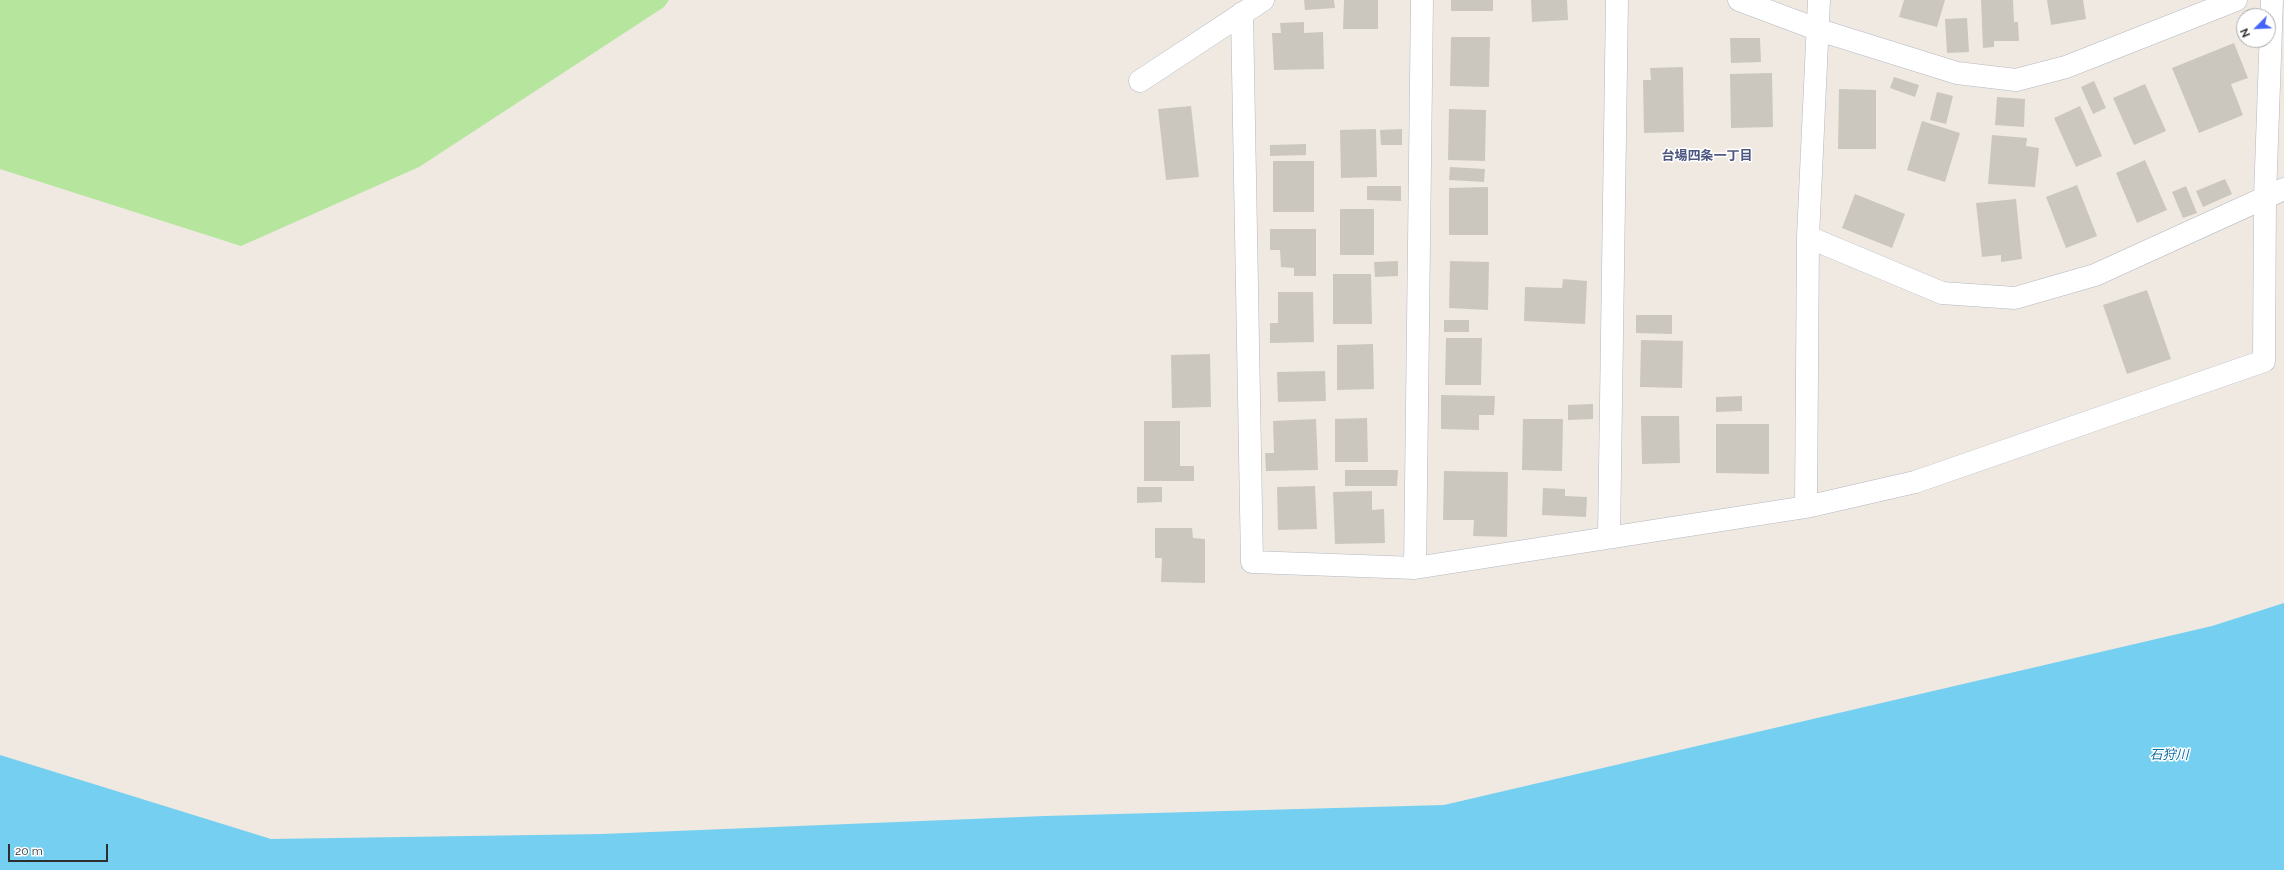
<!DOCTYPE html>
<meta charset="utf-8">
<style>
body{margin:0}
#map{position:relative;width:2284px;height:870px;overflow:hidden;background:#efe9e1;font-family:Raleway,sans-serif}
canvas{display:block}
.north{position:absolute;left:2236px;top:8px;width:40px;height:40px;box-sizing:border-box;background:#fff;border:1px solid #ababab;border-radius:50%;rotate:246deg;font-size:11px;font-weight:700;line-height:16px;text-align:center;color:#2e2e2e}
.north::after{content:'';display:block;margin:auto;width:14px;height:18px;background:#4264fb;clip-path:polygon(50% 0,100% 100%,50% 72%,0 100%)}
.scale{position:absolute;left:8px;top:844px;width:100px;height:18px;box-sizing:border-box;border:2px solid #2e2e2e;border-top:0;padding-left:5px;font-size:12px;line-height:14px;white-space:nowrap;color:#2e2e2e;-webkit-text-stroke:3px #fff;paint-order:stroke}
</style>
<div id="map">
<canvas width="2284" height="870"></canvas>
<div class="north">N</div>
<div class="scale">20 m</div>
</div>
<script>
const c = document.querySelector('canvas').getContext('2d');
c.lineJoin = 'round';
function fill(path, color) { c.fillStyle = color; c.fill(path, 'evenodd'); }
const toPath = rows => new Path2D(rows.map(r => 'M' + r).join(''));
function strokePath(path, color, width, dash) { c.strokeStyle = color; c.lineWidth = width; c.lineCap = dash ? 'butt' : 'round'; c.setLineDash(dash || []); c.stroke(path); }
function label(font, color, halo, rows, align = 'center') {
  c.font = font + ' Raleway,"Noto Sans JP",sans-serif'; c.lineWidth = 3; c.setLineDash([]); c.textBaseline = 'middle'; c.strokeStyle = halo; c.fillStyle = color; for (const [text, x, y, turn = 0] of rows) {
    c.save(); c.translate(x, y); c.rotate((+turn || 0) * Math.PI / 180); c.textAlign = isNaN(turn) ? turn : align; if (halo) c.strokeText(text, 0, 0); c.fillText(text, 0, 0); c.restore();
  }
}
const green = toPath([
 [0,0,669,0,664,7,419,167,241,246,0,169]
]);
const water = toPath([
 [2284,603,2284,870,0,870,0,755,271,839,602,834,1045,816,1444,805,2212,626]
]);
const building = toPath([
 [1304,0,1334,0,1335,8,1305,10],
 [1344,0,1378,0,1378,29,1343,29],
 [1451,0,1493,0,1493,11,1451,11],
 [1531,0,1567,0,1568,20,1532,22],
 [1904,0,1945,0,1937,27,1899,17],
 [1981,0,2013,0,2014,22,2018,22,2019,41,1994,41,1994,47,1983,48],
 [2047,0,2083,0,2086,19,2051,25],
 [1967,18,1969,52,1947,53,1945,19],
 [1304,22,1304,33,1323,32,1324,69,1274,70,1272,33,1281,33,1280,23],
 [1451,37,1490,37,1489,87,1450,86],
 [1730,38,1760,38,1761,62,1731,63],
 [2234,43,2248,78,2231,84,2243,115,2199,133,2172,68],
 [1683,67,1684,132,1644,133,1643,80,1651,80,1650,68],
 [1772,73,1773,127,1731,128,1730,74],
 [1894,77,1919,85,1915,97,1890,88],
 [2094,81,2106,108,2093,114,2081,87],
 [2145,84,2166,131,2134,145,2113,98],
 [1839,89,1876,90,1876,149,1838,149],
 [1937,92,1953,96,1946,124,1930,120],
 [1997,97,2025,99,2024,127,1995,125],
 [1191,106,1199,177,1166,180,1158,109],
 [2080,106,2102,156,2076,167,2054,118],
 [1449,109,1486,110,1485,161,1448,160],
 [1922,121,1960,133,1945,182,1907,170],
 [1376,129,1377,177,1341,178,1340,130],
 [1402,129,1402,145,1381,145,1380,130],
 [1992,135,2027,138,2026,146,2039,148,2035,187,1988,184],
 [1306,144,1306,155,1270,156,1270,145],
 [2145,160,2167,210,2137,223,2116,173],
 [1273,161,1314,161,1314,212,1273,212],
 [1450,167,1485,169,1484,182,1449,180],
 [2225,179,2232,194,2203,207,2196,191],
 [2077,185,2097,236,2066,248,2046,197],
 [1367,186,1401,186,1401,201,1367,200],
 [2186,186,2197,213,2183,218,2172,192],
 [1488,187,1488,235,1449,235,1449,188],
 [1855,194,1905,214,1892,248,1842,228],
 [2016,199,2022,259,2001,262,2001,255,1982,257,1976,203],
 [1340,209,1374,209,1374,255,1340,255],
 [1270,229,1316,229,1316,276,1294,276,1294,268,1281,267,1280,250,1270,250],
 [1398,261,1398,276,1375,277,1374,262],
 [1450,261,1489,262,1488,310,1449,308],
 [1333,274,1371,274,1372,324,1333,324],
 [1563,279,1587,281,1585,324,1524,321,1525,287,1562,288],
 [2147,290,2171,359,2127,374,2103,305],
 [1278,292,1313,292,1314,342,1270,343,1270,323,1278,323],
 [1636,315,1672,315,1672,334,1636,333],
 [1444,320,1469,320,1469,332,1444,332],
 [1446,338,1482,338,1481,385,1445,385],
 [1641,340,1683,341,1682,388,1640,387],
 [1373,344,1374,389,1337,390,1337,345],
 [1210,354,1211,407,1172,408,1171,355],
 [1325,371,1326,401,1278,402,1277,372],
 [1441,395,1495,396,1494,415,1479,415,1479,430,1441,429],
 [1742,396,1742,411,1716,412,1716,397],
 [1593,404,1593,419,1568,420,1568,405],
 [1641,416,1679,416,1680,463,1642,464],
 [1367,418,1368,462,1335,462,1335,419],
 [1316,419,1318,470,1266,471,1265,453,1274,453,1273,421],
 [1523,419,1563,419,1562,471,1522,470],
 [1144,421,1180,421,1180,466,1194,466,1194,481,1144,481],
 [1716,424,1769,424,1769,474,1716,473],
 [1345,470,1398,470,1397,486,1345,486],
 [1444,471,1508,472,1507,537,1473,536,1474,520,1443,520],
 [1315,486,1317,529,1278,530,1277,487],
 [1137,487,1162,487,1162,502,1137,503],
 [1543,488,1565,489,1565,496,1587,497,1586,517,1542,515],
 [1372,491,1372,510,1384,509,1385,543,1335,544,1333,492],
 [1155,528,1192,528,1193,538,1205,539,1205,583,1161,582,1162,558,1155,558]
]);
const minor = toPath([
 [1739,0,1819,30,1957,73,2016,80,2066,67,2236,0],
 [1242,13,1252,562,1415,568,1806,507,1915,482,2264,361,2265,197,2272,0],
 [1140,81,1263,0],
 [1808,237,1942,293,2015,298,2095,275,2284,189],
 [1806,507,1808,237,1819,0],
 [1609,537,1617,0],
 [1415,568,1422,0]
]);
const neighbourhoodNames = [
 ["台場四条一丁目",1707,156]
];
const waterNames = [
 ["石狩川",2169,755]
];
fill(green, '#b6e59e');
fill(water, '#75cff0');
fill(building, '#cbc7bf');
strokePath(minor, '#b4b7c1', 23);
strokePath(minor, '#fff', 22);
label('bold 13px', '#4d5680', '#fff', neighbourhoodNames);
label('italic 13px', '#0d6fa3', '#fff', waterNames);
</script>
